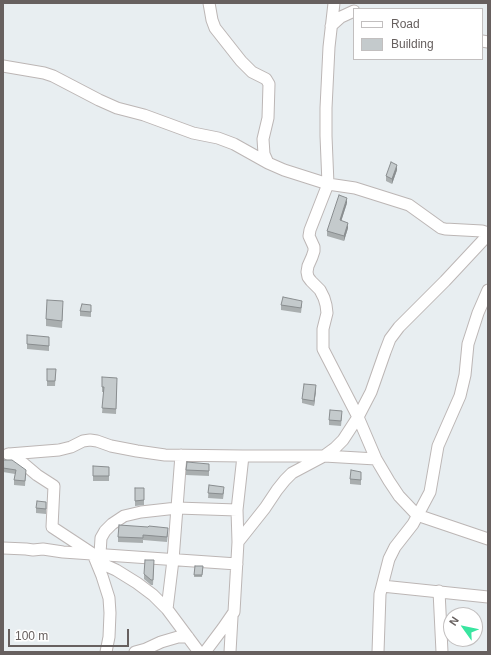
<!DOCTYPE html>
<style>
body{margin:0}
#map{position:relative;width:491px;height:655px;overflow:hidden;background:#e8eef1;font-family:Arial,sans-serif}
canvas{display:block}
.frame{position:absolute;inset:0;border:4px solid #67605f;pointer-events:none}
.legend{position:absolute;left:353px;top:8px;width:130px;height:52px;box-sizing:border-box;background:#fff;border:1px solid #c2bfbf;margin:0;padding:5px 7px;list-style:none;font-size:12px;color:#67605f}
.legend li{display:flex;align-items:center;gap:8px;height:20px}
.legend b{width:20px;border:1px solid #c2bfbf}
.north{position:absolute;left:443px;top:607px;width:40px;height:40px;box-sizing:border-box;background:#fff;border:1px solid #c2bfbf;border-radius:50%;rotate:303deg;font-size:11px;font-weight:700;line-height:16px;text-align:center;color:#67605f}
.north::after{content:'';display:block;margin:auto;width:14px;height:18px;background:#39e5a0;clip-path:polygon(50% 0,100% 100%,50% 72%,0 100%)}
.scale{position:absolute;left:8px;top:629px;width:121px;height:18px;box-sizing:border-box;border:2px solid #67605f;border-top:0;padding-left:5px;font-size:12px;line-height:14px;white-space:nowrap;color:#67605f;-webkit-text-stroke:3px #fff;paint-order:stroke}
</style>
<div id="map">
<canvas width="491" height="655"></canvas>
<div class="frame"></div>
<ul class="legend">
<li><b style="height:5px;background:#fff"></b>Road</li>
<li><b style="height:11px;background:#c4cacc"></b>Building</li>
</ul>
<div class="north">N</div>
<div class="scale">100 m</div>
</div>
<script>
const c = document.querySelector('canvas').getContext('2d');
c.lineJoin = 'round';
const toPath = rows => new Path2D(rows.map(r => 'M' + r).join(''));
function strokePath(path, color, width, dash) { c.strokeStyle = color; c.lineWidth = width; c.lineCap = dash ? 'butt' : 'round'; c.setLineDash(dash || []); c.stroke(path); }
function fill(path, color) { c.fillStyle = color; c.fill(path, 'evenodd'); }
const minor = toPath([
 [209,3,212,20,215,28,241,61,252,72,266,79,269,84,268,118,263,139,264,154,268,163,284,170,328,184,310,230,309,236,314,247,314,251,312,257,308,266,307,272,308,277,311,281,320,290,324,298,326,305,327,313,323,329,323,349,358,417,376,459,389,481,399,496,417,515,488,539],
 [334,3,329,47,326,108,326,136,328,184,355,188,409,205,441,228,445,229,482,231,488,233],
 [331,26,341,17,354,11],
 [482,41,488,42],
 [3,66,44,73,53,76,99,100,117,108,144,115,193,133,218,138,234,144,268,163],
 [8,454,24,464,37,475,54,486,52,527,93,554,102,576,109,598,110,613,109,637,106,652],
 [9,454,59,450,71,447,83,441,90,440,97,441,111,446,137,451,165,455,243,456,324,456,376,459],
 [238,542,237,510,243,456],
 [3,548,26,549,33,550,43,549,63,552,237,564],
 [100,554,101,538,105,531,112,524,124,516,141,512,177,508,237,510],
 [96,561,116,570,137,583,153,595,167,609,199,652],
 [382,586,488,597],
 [439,591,442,652],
 [167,609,173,560,181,455],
 [135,652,146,649,161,642,178,637,188,637],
 [205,652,223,628,234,612,238,542,265,508,277,490,285,480,292,473,324,456,335,448,343,440,358,417,371,392,385,352,390,339,399,327,445,281,488,235],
 [230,652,232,617],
 [378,652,380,594,389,559,395,547,413,524,430,492,438,446,460,396,465,375,468,344,478,313,488,290]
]);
const wall = toPath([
 [397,170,392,184,386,181,386,176],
 [347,203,341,221,348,228,344,241,327,236,327,231],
 [91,305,91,317,80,316,80,311],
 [281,305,302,305,301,313,281,310],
 [63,308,62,328,46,326,46,319],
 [49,337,49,351,27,349,27,344],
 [47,369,56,369,55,386,47,386],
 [117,383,116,414,102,413,104,392,102,392,102,387],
 [316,390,314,406,302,403,302,399],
 [342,416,341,426,329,425,329,420],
 [3,460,26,470,25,486,14,485,14,480,15,474,3,472],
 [209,464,209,476,186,475,186,470],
 [109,472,109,481,93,481,93,476],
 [361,476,361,485,350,484,350,479],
 [209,485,224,492,223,499,208,498],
 [144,488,144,505,135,506,135,501],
 [46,502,46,514,36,513,36,508],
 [168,533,167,542,143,540,143,543,118,542,118,537],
 [154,565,153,585,151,585,144,579,144,574],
 [195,566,203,566,202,577,194,577]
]);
const shadedWall = toPath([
 [397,165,397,170,392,184,392,179],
 [347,198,347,203,340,225,340,220],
 [348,223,348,228,344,241,344,236],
 [316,385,316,390,314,406,314,401]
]);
const building = toPath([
 [391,162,397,165,392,179,386,176,391,162],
 [339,195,347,198,340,220,348,223,344,236,327,231,339,195],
 [283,297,302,301,301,308,281,305,283,297],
 [47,300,63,301,62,321,46,319,47,300],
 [82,304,91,305,91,312,80,311,82,304],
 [27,335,49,337,49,346,27,344,27,335],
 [47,369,56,369,55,381,47,381,47,369],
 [102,377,117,378,116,409,102,408,104,387,102,387,102,377],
 [304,384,316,385,314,401,302,399,304,384],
 [330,410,342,411,341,421,329,420,330,410],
 [3,460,12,460,26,470,25,481,14,480,16,470,3,468,3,460],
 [187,462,209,464,209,471,186,470,187,462],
 [93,466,109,467,109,476,93,476,93,466],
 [351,470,361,472,361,480,350,479,351,470],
 [209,485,224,487,223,494,208,493,209,485],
 [135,488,144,488,144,500,135,501,135,488],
 [37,501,46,502,46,509,36,508,37,501],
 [119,525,148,527,149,526,168,528,167,537,143,535,143,538,118,537,119,525],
 [145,560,154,560,153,580,151,580,144,574,145,560],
 [195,566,203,566,202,575,194,575,195,566]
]);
strokePath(minor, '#bcb6b5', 13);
strokePath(minor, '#fff', 11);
fill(wall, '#a9aeaf');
fill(shadedWall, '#898d8f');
fill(building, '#c4cacc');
strokePath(building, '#898d8f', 1);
</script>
